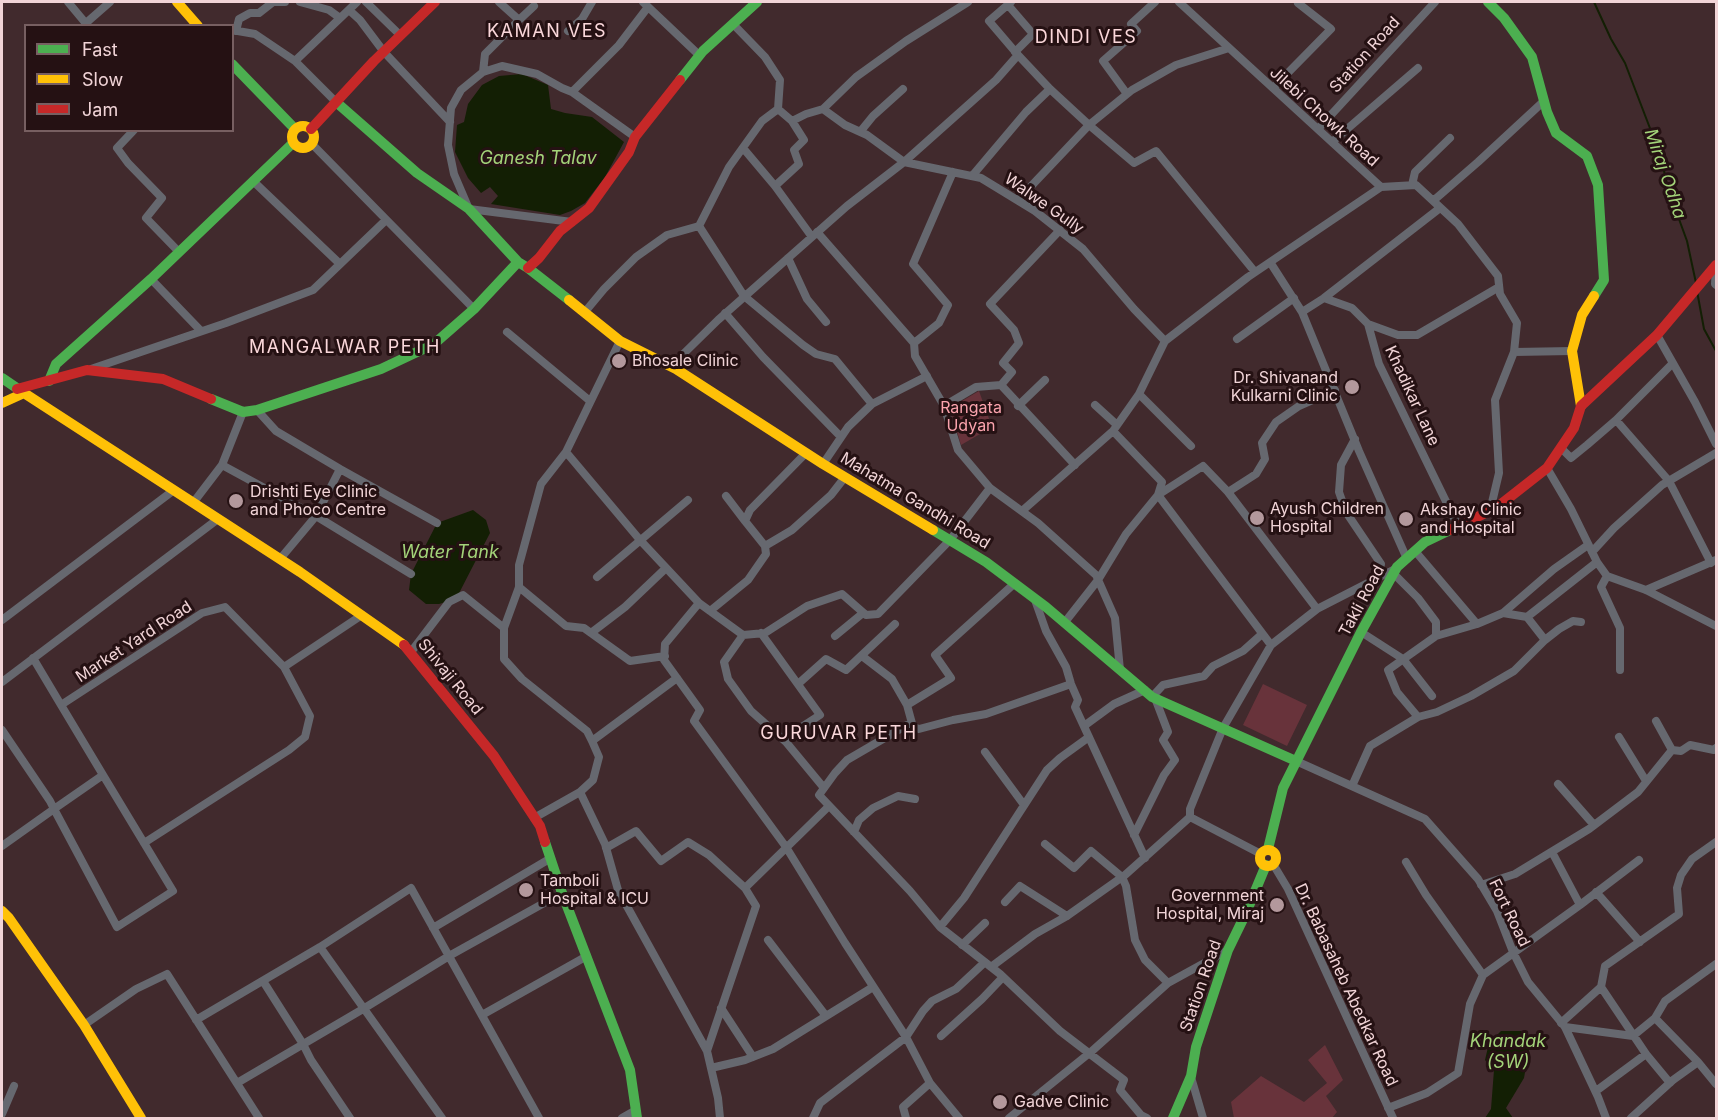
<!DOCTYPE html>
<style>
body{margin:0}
#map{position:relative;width:1718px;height:1120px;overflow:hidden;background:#412a2d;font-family:Inter,sans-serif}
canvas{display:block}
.frame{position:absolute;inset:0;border:3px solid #f1d4d7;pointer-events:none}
.legend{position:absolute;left:24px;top:24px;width:210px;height:108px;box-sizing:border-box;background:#251113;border:2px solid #775f61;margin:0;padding:8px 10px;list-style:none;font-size:18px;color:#f1d4d7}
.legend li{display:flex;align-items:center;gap:12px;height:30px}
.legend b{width:30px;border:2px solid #775f61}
</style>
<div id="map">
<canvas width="1718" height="1120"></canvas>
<div class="frame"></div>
<ul class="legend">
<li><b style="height:8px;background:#4caf50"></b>Fast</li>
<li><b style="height:8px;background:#ffc107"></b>Slow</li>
<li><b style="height:8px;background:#c62828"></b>Jam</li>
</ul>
</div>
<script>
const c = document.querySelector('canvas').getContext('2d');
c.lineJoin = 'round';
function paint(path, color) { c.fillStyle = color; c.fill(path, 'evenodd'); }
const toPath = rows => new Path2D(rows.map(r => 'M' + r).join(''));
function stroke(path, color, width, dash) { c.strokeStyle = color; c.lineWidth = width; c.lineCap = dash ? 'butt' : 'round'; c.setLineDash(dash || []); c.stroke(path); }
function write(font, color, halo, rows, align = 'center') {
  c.font = font + ' Inter,sans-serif'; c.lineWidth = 6; c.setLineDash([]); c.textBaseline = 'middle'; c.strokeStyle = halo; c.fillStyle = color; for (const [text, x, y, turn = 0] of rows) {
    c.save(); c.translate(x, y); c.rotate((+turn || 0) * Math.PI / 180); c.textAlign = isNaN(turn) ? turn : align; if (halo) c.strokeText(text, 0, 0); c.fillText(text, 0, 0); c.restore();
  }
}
paint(toPath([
 [979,391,992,427,961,445,950,408],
 [1263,684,1307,705,1287,746,1243,725],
 [1325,1045,1343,1080,1326,1096,1337,1112,1332,1118,1234,1118,1231,1102,1261,1076,1304,1102,1327,1083,1308,1060]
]), '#68333b');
paint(toPath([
 [522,74,548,85,551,109,565,113,592,117,624,142,605,177,585,203,571,211,560,215,491,204,498,196,490,187,481,193,468,178,455,152,457,125,464,122,468,104,482,85,499,76],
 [473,510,486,520,490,533,456,599,439,604,426,604,409,590,411,574,437,523],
 [1501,1031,1521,1031,1530,1044,1524,1078,1506,1108,1513,1118,1485,1118,1491,1109,1494,1070,1485,1060,1489,1043]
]), '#131f04');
stroke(toPath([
 [1594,2,1611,39,1625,63,1661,157,1668,189,1687,241,1696,283],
 [1697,291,1704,329,1716,351]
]), '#131f04', 2);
stroke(toPath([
 [68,2,88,26],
 [300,2,329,10,340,18],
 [366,2,400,35],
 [499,2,519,20,534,6],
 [643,2,699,55],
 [1011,2,989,21,1018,55,1050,89,1089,125,1134,163,1156,151,1255,272],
 [1179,2,1381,187,1416,185,1458,224,1498,276,1500,294,1517,323,1514,352],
 [1008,5,1033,34,1015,52],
 [349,10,360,20,384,52,450,122],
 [86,23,110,2],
 [733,24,765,57,780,80,778,109,792,121,806,114,823,109,856,77,906,41,968,2],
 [232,30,255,34,295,61,357,2],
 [236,31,239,19,250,13,259,13,273,2,285,2],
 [568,31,582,19,592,2],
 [295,61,336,102],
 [483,72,485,54,519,20],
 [1273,88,1331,29,1298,3,1300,2],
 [572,92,619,45,648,7],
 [1127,94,1103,61,1137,31,1131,24,1155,2],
 [823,109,845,125,867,135,904,162,981,178,1035,211,1083,249,1134,309,1165,341],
 [1318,129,1435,2],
 [134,130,117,148,128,163,162,198,146,218,179,252],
 [860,132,873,116,903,89],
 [1332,142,1418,68],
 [312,144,474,309],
 [743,148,775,186,812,237],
 [972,176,1026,112,1050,89],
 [253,181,340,264],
 [1412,185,1415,172,1450,138],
 [775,186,799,164,794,150,804,140,792,121],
 [1018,200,1089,125,1132,90,1176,65,1229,48],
 [1433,201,1478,162,1544,101],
 [572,222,469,209,454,174,448,145,451,108,461,90,483,72,502,66,537,74,562,88,572,92,635,137],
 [699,226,744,296,803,345,816,354,835,359,872,404],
 [699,226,729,167,762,121,778,109],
 [817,232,914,343,915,356,944,406,958,450,990,488,1038,523,1096,575,1115,618,1120,670],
 [788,258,807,299,826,322],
 [1270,262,1302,312,1359,451,1407,559],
 [1716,265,1715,284,1716,285],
 [151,279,201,331],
 [1324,298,1352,308,1368,324,1379,364,1458,526],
 [1302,312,1324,298,1440,208],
 [584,313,604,289,636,257,667,235,699,226],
 [725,313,763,357,841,437],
 [1368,324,1398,335,1417,335,1499,287],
 [507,332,590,401],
 [1657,335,1695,402,1716,444],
 [1237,339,1294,298],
 [620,341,566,452,541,484,519,565,519,587,504,628,504,659,522,679,587,731,592,741,599,757,593,780,580,792,605,844,618,890,707,1051,718,1098,720,1118],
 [914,343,939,323,948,305,913,264,953,172],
 [671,366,718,320,847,206,904,162,996,80,1018,55],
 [91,369,226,323,313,290,386,220],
 [1001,385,1075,465],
 [1139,394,1191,446],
 [1095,405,1117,425],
 [944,406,976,387,1001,385,1012,372,1003,363,1019,343,1014,330,990,304,1060,230],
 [1018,406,1045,380],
 [257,410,276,431,340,469,437,523],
 [1616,420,1669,481,1711,563],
 [1113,431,1162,482,1158,495,1271,645,1223,728,1190,809,1190,817,1261,854],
 [1355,439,1341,465,1339,492,1346,512,1381,564,1378,577],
 [1561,448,1571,458,1587,445,1616,420,1673,363],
 [566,452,640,540,699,603,665,644,664,660,700,710,694,721,786,847,845,943,906,1037,930,1083,959,1118],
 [823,464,848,427,872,404,927,376],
 [222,465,316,516,411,574],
 [1547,468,1571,509,1597,562,1607,576,1646,590,1716,626],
 [1228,492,1256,474,1265,459,1262,443,1276,422,1299,406,1335,390],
 [726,496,745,521],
 [193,503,222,465,243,412],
 [1022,511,1113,431,1139,394,1165,341,1248,277,1381,187],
 [1490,511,1499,473,1495,400,1514,352,1572,351],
 [765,546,745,521,750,510,806,453],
 [1415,551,1477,624,1503,613,1554,569,1588,545],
 [1592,552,1614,528,1662,485,1716,453],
 [280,559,316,516,340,469],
 [1394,574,1418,598,1436,622,1436,636,1388,670,1397,692,1418,717],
 [1607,576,1601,587,1620,628,1620,670],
 [597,577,688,500],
 [519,587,566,626,584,628,630,661,665,656],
 [1646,590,1716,560],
 [1035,600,1046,631,1066,667,1071,684,1078,700,1075,707,1145,858],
 [699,603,743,635,765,633,807,606,842,594,866,615,878,614,950,540,990,488],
 [710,611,748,580,766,554,765,546,792,530,831,495,845,477],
 [1503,613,1527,617,1597,562],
 [1527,617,1545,640],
 [2,620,174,490],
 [1065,622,1098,580,1126,534,1158,495,1203,466,1228,492,1317,609],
 [1361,632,1403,659,1432,696],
 [591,633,625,607,666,568],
 [761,633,820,715,783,739],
 [743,635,724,662,728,679,751,711,786,742,824,788],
 [835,636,863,613],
 [1436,636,1477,624],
 [1271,645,1317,609,1397,568],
 [411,652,449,602,463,595,504,628],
 [862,656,892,679,907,705,913,727],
 [33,658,61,705],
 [2,682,218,519],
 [798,684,826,659,846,670,895,624],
 [1071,684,986,714,953,720,919,729,907,725,847,760,835,773,819,795,910,891,940,927,1000,974,1060,1031,1124,1080,1120,1090,1141,1115,1147,1118],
 [1152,697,1163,685,1204,676,1213,666,1243,651,1262,634],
 [907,705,951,678,935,655,1015,583],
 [1656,721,1672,750],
 [1084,726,1114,704,1145,690],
 [2,730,50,801,54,809,2,846],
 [1619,737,1646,781],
 [592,741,677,678],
 [985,752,1024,805],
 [1296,761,1425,819,1478,879,1497,911,1513,952,1528,982,1565,1027,1598,1097,1606,1118],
 [103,775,173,891,117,927,54,809,103,775,61,705,202,613,225,607,284,667,362,615],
 [1558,784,1594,825],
 [1352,786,1370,746,1418,717,1437,712,1471,696,1514,671,1545,640,1559,629,1573,621,1581,622],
 [534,818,580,792],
 [854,832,859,820,873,808,898,796,915,799],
 [1134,835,1164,775,1175,760,1163,740,1168,732,1155,698],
 [144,843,289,750,305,737,310,716,284,667],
 [1045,844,1074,868,1091,851,1122,877,1126,886,1135,940,1145,960,1168,983],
 [606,848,636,831,661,861,688,842,709,855,745,888,756,906,707,1051],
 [1552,852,1580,905],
 [1406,862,1426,895,1483,975],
 [1273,864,1288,889,1393,1118],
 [1481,885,1515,874,1589,829,1638,792,1672,750,1681,751,1690,745,1714,750,1716,748],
 [745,888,829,806],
 [1596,892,1640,942],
 [1005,902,1020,886,1067,916],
 [940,927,964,898,1047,770,1060,758,1089,737],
 [433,928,551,858],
 [768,940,826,1016],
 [962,945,985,923],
 [320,947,442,1118],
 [991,967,1035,934,1067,916,1125,875,1190,817],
 [263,981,303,1044,311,1060,350,1118],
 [1601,987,1605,966,1679,914,1677,888,1681,875,1692,859,1716,842],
 [721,1008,753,1057],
 [482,1015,587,956],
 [1655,1018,1698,1062,1716,1084],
 [196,1020,320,947,411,888,539,1118],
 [1561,1023,1601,987,1646,1054,1670,1083],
 [84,1025,136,989,167,974,259,1118],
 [1565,1027,1633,1036,1655,1018,1665,1001,1716,964],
 [941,1036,982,999,1003,977],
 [711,1068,745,1060,773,1049,873,987],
 [1191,1077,1203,1118],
 [237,1083,363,1009,449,956,562,893],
 [1596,1091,1646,1054],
 [1388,1108,1427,1093,1458,1073,1470,1004,1483,975,1580,905,1639,860],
 [2,1114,14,1086],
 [622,1118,636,1110],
 [813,1118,820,1103,906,1037,923,1011,932,1001,956,989,985,962],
 [906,1118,903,1107,930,1083],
 [1009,1118,1092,1051,1168,983,1228,950],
 [1631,1118,1673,1080,1698,1062]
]), '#66686f', 8);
stroke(toPath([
 [1488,2,1504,18,1532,57,1547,112,1556,133,1587,156,1598,185,1604,280,1594,296],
 [232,64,295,129],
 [680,80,703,51,757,2],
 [336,102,417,173,469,209,518,262,528,268,569,300],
 [2,378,24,393],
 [49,381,56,364,151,279,293,143],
 [211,399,243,412,257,410,381,369,434,344,474,309,518,262],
 [933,530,986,562,1046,607,1152,697,1296,761],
 [545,842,562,893,630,1070,637,1118],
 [1268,849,1283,788,1361,632,1397,567,1425,542,1450,530],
 [1173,1118,1191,1076,1196,1047,1228,950,1246,913,1266,865]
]), '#4caf50', 10);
stroke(toPath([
 [177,2,198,26],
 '292 137a11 11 0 1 1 22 0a11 11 0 1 1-22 0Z',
 [569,300,620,341,676,369,823,464,933,530],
 [24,393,300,572,404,645],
 [2,403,24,393],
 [1581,406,1572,351,1582,315,1594,296],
 '1260 858a8 8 0 1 1 16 0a8 8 0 1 1-16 0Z',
 [2,911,9,918,84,1025,141,1118]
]), '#ffc107', 10);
stroke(toPath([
 [311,129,374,61,435,2],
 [528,268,539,258,560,231,589,208,629,152,635,137,680,80],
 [17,389,87,370,163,379,211,399],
 [1450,530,1496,508,1547,468,1574,428,1581,406,1657,335,1716,265],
 [404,645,494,756,540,826,545,842]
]), '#c62828', 10);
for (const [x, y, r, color] of [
 [619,361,8,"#b3989c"],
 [1352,387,8,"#b3989c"],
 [236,501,8,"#b3989c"],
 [1257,518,8,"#b3989c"],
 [1406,519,8,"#b3989c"],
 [526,890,8,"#b3989c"],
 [1277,905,8,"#b3989c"],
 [1000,1102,8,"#b3989c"]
]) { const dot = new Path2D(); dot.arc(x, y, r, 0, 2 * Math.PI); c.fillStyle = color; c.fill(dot); stroke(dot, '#251113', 2); }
write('16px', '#f1d4d7', '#251113', [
 ["Station Road",1365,55,-48],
 ["Jilebi Chowk Road",1324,117,42],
 ["Walwe Gully",1044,204,35],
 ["Khadikar Lane",1412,396,65],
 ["Mahatma Gandhi Road",915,501,31],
 ["Takli Road",1362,601,-62],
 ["Market Yard Road",134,642,-33],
 ["Shivaji Road",450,677,51],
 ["Fort Road",1509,913,64],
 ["Dr. Babasaheb Abedkar Road",1346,985,65],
 ["Station Road",1201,986,-71]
]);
write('16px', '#f1d4d7', '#251113', [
 ["Bhosale Clinic",632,361],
 ["Dr. Shivanand",1338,378,"right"],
 ["Kulkarni Clinic",1338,396,"right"],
 ["Drishti Eye Clinic",250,492],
 ["and Phoco Centre",250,510],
 ["Ayush Children",1270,509],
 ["Hospital",1270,527],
 ["Akshay Clinic",1420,510],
 ["and Hospital",1420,528],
 ["Tamboli",540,881],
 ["Hospital & ICU",540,899],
 ["Government",1264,896,"right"],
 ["Hospital, Miraj",1264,914,"right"],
 ["Gadve Clinic",1014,1102]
], 'left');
write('16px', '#faa3ad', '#251113', [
 ["Rangata",971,408],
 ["Udyan",971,426]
]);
c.letterSpacing = '1.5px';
write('18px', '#fad7da', '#251113', [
 ["KAMAN VES",547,32],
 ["DINDI VES",1086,38],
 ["MANGALWAR PETH",345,348],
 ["GURUVAR PETH",839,734]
]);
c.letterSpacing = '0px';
write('italic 18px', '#a3d379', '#251113', [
 ["Ganesh Talav",538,159],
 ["Miraj Odha",1665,174,71],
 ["Water Tank",450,553],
 ["Khandak",1508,1042],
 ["(SW)",1508,1063]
]);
</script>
